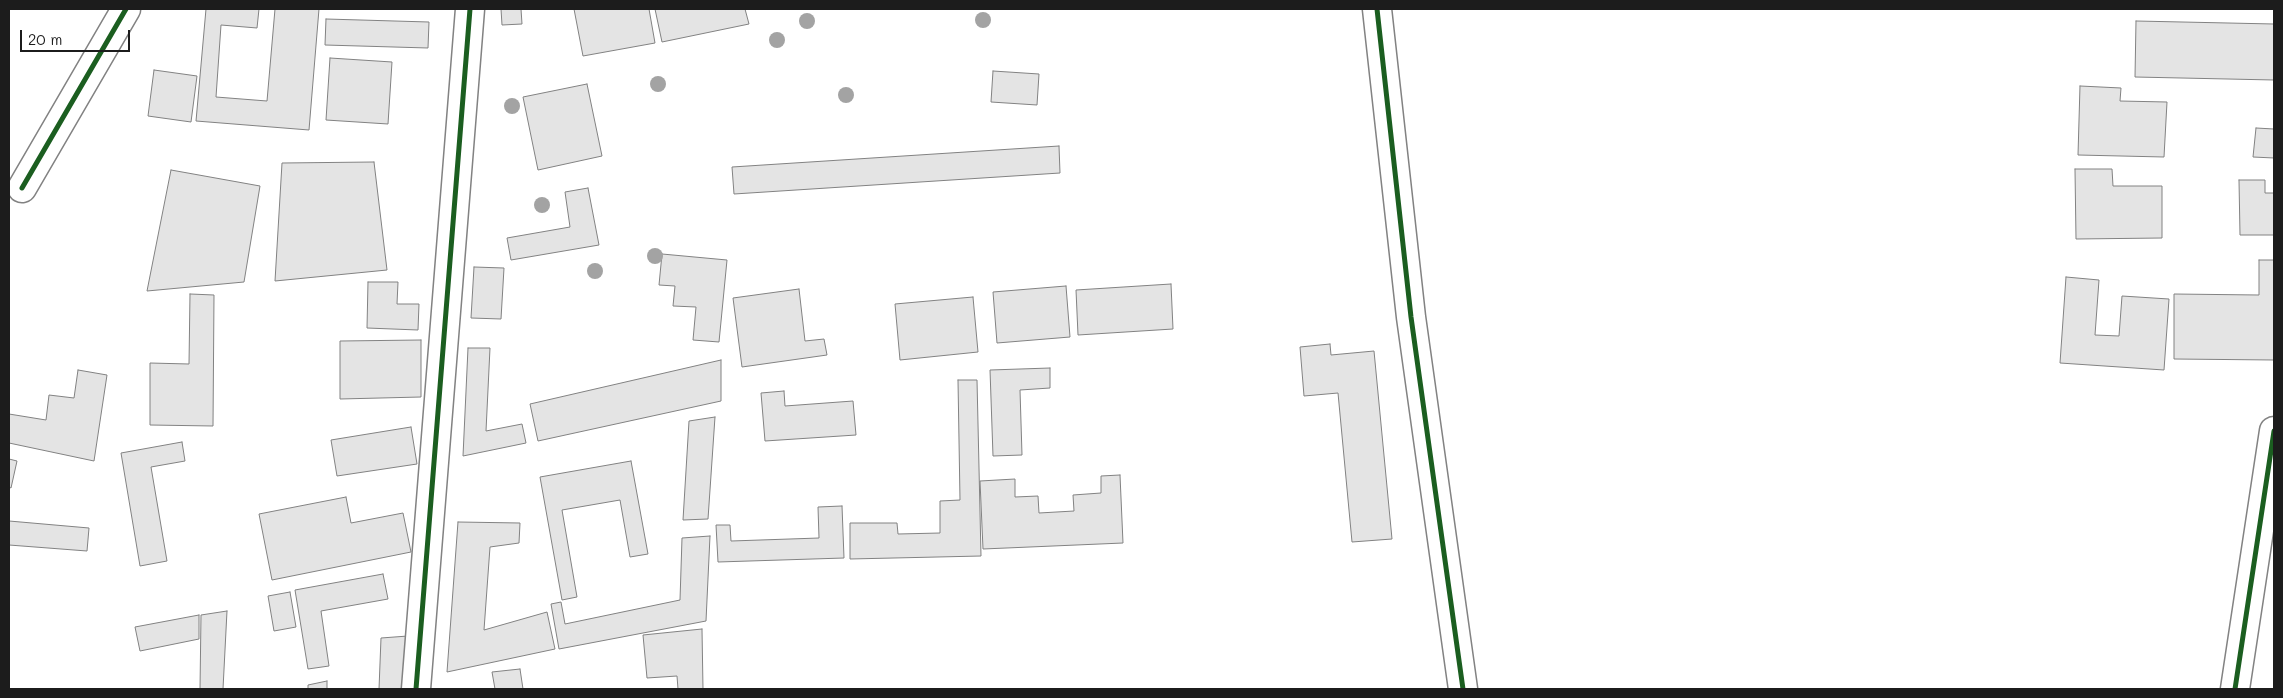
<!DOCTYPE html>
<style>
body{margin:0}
#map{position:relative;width:2283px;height:698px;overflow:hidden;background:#fff;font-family:Mali,sans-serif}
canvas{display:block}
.frame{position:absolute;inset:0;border:10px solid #1c1c1c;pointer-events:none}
.scale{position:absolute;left:20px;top:30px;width:110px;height:22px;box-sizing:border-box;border:2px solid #1c1c1c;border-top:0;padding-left:6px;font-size:15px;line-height:18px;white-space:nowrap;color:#1c1c1c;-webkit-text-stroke:4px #fff;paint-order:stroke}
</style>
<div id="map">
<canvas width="2283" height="698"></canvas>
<div class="frame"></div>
<div class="scale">20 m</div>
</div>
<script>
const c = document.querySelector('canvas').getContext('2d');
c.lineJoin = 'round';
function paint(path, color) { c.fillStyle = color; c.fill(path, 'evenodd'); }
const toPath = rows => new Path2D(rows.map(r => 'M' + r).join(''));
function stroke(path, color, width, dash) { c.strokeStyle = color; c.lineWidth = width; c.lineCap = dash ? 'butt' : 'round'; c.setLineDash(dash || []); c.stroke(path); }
const building = toPath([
 [206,9,259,9,257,28,221,25,216,97,267,101,275,9,319,9,309,130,196,121,206,9],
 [501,9,521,9,522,24,502,25,501,9],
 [574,9,649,9,655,43,583,56,574,9],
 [655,9,745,9,749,24,662,42,655,9],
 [326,19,429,22,428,48,325,45,326,19],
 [2136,21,2274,24,2274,80,2135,77,2136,21],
 [330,58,392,62,388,124,326,120,330,58],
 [154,70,197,76,191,122,148,116,154,70],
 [993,71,1039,74,1037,105,991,102,993,71],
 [587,84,602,156,538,170,523,97,587,84],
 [2080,86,2121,88,2120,101,2167,102,2164,157,2078,155,2080,86],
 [2256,128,2274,129,2274,158,2253,157,2256,128],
 [1059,146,1060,173,734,194,732,167,1059,146],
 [374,162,387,270,275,281,282,163,374,162],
 [2075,169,2112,169,2113,186,2162,186,2162,238,2076,239,2075,169],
 [171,170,260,186,244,282,147,291,171,170],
 [2239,180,2265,180,2265,193,2274,193,2274,235,2240,235,2239,180],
 [588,188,599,245,511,260,507,238,570,227,565,192,588,188],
 [662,254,727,260,719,342,693,340,696,307,673,306,675,286,659,285,662,254],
 [2259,260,2274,260,2274,360,2174,359,2174,294,2259,295,2259,260],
 [474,267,504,268,501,319,471,318,474,267],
 [2066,277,2099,280,2095,335,2119,336,2122,296,2169,299,2164,370,2060,363,2066,277],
 [368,282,398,282,397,304,419,304,418,330,367,328,368,282],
 [1171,284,1173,329,1078,335,1076,290,1171,284],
 [1066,286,1070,337,997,343,993,292,1066,286],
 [799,289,805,341,824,339,827,355,742,367,733,298,799,289],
 [190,294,214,295,213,426,150,425,150,363,189,364,190,294],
 [973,297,978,352,900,360,895,304,973,297],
 [421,340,421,397,340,399,340,341,421,340],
 [1330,344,1331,355,1374,351,1392,539,1352,542,1338,393,1304,396,1300,347,1330,344],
 [468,348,490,348,486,431,522,424,526,443,463,456,468,348],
 [721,360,721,401,538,441,530,404,721,360],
 [1050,368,1050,388,1020,390,1022,455,993,456,990,370,1050,368],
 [78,370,107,375,94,461,9,443,9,414,46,420,49,395,74,398,78,370],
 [958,380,977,380,981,556,850,559,850,523,897,523,898,534,940,533,940,501,960,500,958,380],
 [784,391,785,406,853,401,856,435,765,441,761,393,784,391],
 [715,417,708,519,683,520,689,421,715,417],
 [411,427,417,464,337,476,331,440,411,427],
 [182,442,185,461,151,467,167,561,140,566,121,453,182,442],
 [9,459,17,461,11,488,9,487,9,459],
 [631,461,648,554,630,557,620,500,562,510,577,597,562,600,540,477,631,461],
 [1120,475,1123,543,983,549,980,481,1015,479,1015,497,1038,496,1039,513,1074,511,1073,495,1101,493,1101,476,1120,475],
 [346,497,351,523,403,513,411,552,272,580,259,514,346,497],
 [842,506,844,558,718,562,716,525,730,525,731,541,819,538,818,507,842,506],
 [9,521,89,528,87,551,9,545,9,521],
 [458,522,520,523,519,543,490,547,484,630,547,612,555,649,447,672,458,522],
 [710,536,706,621,559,649,551,604,561,602,565,624,680,600,682,538,710,536],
 [383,574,388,599,321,611,329,666,308,669,295,590,383,574],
 [290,592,296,627,274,631,268,596,290,592],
 [227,611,223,689,200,689,201,615,227,611],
 [199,615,199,639,140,651,135,627,199,615],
 [702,629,703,689,678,689,677,676,647,678,643,635,702,629],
 [408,636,407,689,379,689,381,638,408,636],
 [520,669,523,689,495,689,492,672,520,669],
 [327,681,327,689,308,689,308,685,327,681]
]);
paint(building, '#e4e4e4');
stroke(building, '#828282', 1);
const minor = toPath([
 [1377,9,1411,317,1463,689],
 [22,188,126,9],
 [416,689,470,9],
 [2235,689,2274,431]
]);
stroke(minor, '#828282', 31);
stroke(minor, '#fff', 28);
stroke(toPath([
 [1377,9,1411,317,1463,689],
 [22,188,126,9],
 [416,689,470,9],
 [2235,689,2274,431]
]), '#1b5e20', 5);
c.fillStyle = '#a3a3a3';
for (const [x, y] of [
 [983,20],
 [807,21],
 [777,40],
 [658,84],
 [846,95],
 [512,106],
 [542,205],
 [655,256],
 [595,271]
]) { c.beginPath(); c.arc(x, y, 8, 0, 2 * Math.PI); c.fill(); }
</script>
